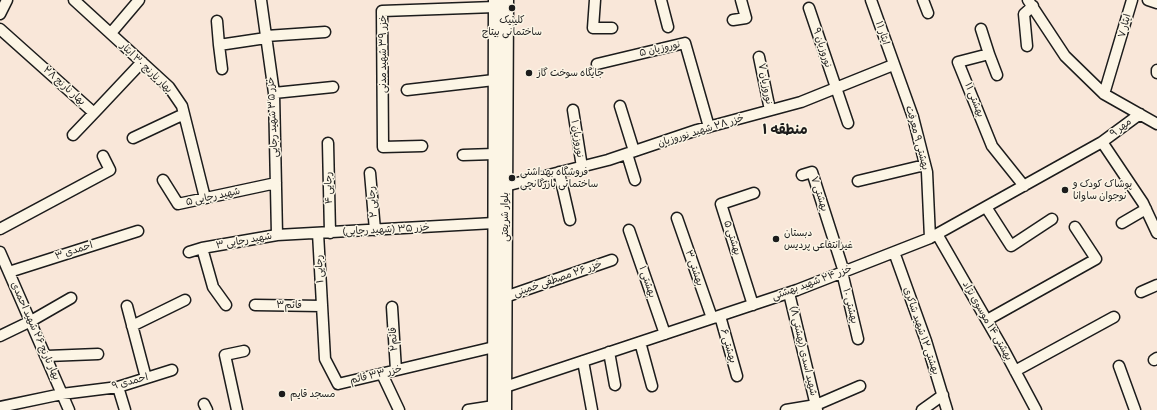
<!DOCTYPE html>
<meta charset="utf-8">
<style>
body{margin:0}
canvas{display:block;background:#f9e7d9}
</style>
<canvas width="1157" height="410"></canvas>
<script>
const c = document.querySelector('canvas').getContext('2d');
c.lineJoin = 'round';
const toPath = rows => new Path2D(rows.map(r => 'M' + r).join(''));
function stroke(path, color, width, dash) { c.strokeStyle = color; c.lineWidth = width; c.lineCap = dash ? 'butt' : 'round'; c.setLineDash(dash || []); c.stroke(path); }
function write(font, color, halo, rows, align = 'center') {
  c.font = font + ' Pangolin,"Playpen Sans Arabic",sans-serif'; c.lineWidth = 3; c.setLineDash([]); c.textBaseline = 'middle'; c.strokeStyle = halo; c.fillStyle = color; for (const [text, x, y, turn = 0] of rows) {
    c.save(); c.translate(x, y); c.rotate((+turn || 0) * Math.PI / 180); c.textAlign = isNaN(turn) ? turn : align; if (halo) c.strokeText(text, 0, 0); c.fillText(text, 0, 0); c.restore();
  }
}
const minor = toPath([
 [74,0,169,87,182,106,205,198],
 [261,0,274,93,277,235],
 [595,0,593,28,612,28],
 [661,0,668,27],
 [871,0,913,117,927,172,930,238],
 [923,0,928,13],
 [1028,0,1065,56,1104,94,1157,124],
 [1148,0,1157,3],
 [809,8,848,123],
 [0,14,7,0],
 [733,20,746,18,741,0],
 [217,21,219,45,266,38],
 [0,29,94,113,142,62],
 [981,29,989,54,958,62,992,146,1024,186],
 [111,33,139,0],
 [266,36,325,32],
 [219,45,222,69],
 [1027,46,1024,14,1033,6],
 [989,54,997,75],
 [759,57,770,110],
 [597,64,685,43,709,127],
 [1157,70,1157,73],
 [407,90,494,80],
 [274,93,333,87],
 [1104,94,1132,0],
 [620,106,634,151],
 [573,110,582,167],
 [73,135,94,113],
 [133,138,184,114],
 [1102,142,1143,203,1157,233],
 [328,143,330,233],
 [422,146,383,147,382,11,495,7],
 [627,154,635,180],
 [463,155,494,154],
 [559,172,570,220],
 [370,173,375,230],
 [802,175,812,172,844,272],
 [163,180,178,204,276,183],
 [858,181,925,165],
 [505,186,608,160,697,130,801,102,893,65],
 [986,207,1011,246,1052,219],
 [677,218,712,318],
 [1122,223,1146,209],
 [0,229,110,170,103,156],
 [629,230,665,334],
 [318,233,325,359,338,384,494,347],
 [937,234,1005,352,1036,410],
 [0,252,69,410],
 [189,252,202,248],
 [894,252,926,341,947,410],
 [9,272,138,231],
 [842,272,858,339],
 [1141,292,1157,285],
 [789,293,817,410],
 [505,297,612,260],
 [226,305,213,287,202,248,277,235,494,223],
 [255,305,322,306],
 [753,305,721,204,754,193],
 [127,306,146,378],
 [392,307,396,370],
 [720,316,737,376],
 [987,320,1096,259,1075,227],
 [132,326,185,300],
 [0,336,31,321,71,298],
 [640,342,652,386],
 [609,352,615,385],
 [47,356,98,354],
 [1154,360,1157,358],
 [583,361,592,410],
 [1119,366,1135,410],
 [1015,371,1114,317],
 [382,374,399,410],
 [118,387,125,410],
 [505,387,797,290,930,238,1102,142,1140,114],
 [204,404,207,410],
 [0,407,62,394,118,387,172,370],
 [237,410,225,355,244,351],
 [468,410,494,406],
 [786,410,816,405,860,386],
 [922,410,943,395]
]);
const major = toPath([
 [494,410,495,0],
 [505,410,507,0]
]);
stroke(minor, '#1c1c1c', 13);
stroke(major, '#1c1c1c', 15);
stroke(minor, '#fcf5e5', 10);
stroke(major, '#fcf5e5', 12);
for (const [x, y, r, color] of [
 [512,8,4,"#1c1c1c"],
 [529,73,4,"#1c1c1c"],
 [512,178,4,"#1c1c1c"],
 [1065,190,4,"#1c1c1c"],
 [776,239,4,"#1c1c1c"],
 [282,394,4,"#1c1c1c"]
]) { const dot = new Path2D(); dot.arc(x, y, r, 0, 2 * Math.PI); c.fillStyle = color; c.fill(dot); stroke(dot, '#fcf5e5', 1.5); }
write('10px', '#1c1c1c', '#fcf5e5', [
 ["کلینیک",512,20,"center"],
 ["ساختمانی بیتاج",512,32,"center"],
 ["جایگاه سوخت گاز",537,73],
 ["فروشگاه بهداشتی",520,172],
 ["ساختمانی بازرگانچی",520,184],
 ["پوشاک کودک و",1073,184],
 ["نوجوان ساوانا",1073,196],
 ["دبستان",784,233],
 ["غیرانتفاعی پردیس",784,245],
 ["مسجد قایم",290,394]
], 'left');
write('10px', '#1c1c1c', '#fcf5e5', [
 ["ایثار ۷",1125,26,-75],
 ["ایثار ۱۱",882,33,72],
 ["نوروزیان ۹",822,48,72],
 ["نوروزیان ۵",660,49,-13],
 ["خزر ۳۹ شهید مدنی",383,54,-90],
 ["بهار نارنج ۳۰ ایثار",146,68,44],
 ["نوروزیان ۷",765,84,79],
 ["بهار نارنج ۲۸",64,86,42],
 ["بهشتی ۱۱",974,100,68],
 ["خزر ۳۵ شهید رجایی",273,117,-93],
 ["مهر ۹",1121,128,-37],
 ["خزر ۲۸ شهید نوروزیان",701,131,-17],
 ["بهشتی ۹ معرفت",917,138,75],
 ["نوروزیان ۱",577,139,81],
 ["رجایی ۴",329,188,-91],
 ["بهشتی ۷",819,194,72],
 ["شهید رجایی ۵",213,197,-12],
 ["رجایی ۲",373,202,-95],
 ["بلوار شریعتی",505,217,-90],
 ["خزر ۳۵ (شهید رجایی)",386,230,-3],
 ["بهشتی ۵",732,238,72],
 ["شهید رجایی ۳",244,241,-10],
 ["احمدی ۳",74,251,-18],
 ["بهشتی ۳",694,268,71],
 ["رجایی ۱",320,269,-93],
 ["خزر ۲۶ مصطفی خمینی",558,279,-19],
 ["بهشتی ۱",647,282,71],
 ["خزر ۲۴ شهید بهشتی",812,283,-20],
 ["قائم۳",289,305],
 ["بهشتی ۱۰",850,306,76],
 ["بهشتی ۱۴ موسوی نژاد",987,321,60],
 ["بهار نارنج ۲۶ شهید احمدی",35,331,66],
 ["بهشتی ۱۲ شهید شاکری",921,331,71],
 ["قائم۲",394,339,-94],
 ["بهشتی ۶",728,346,74],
 ["شهید اسدی (بهشتی ۸)",803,351,77],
 ["خزر ۳۳ قائم",376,375,-13],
 ["احمدی ۹",130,382,-15]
]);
write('bold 14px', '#1c1c1c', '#fcf5e5', [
 ["منطقه ۱",785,130]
]);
</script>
